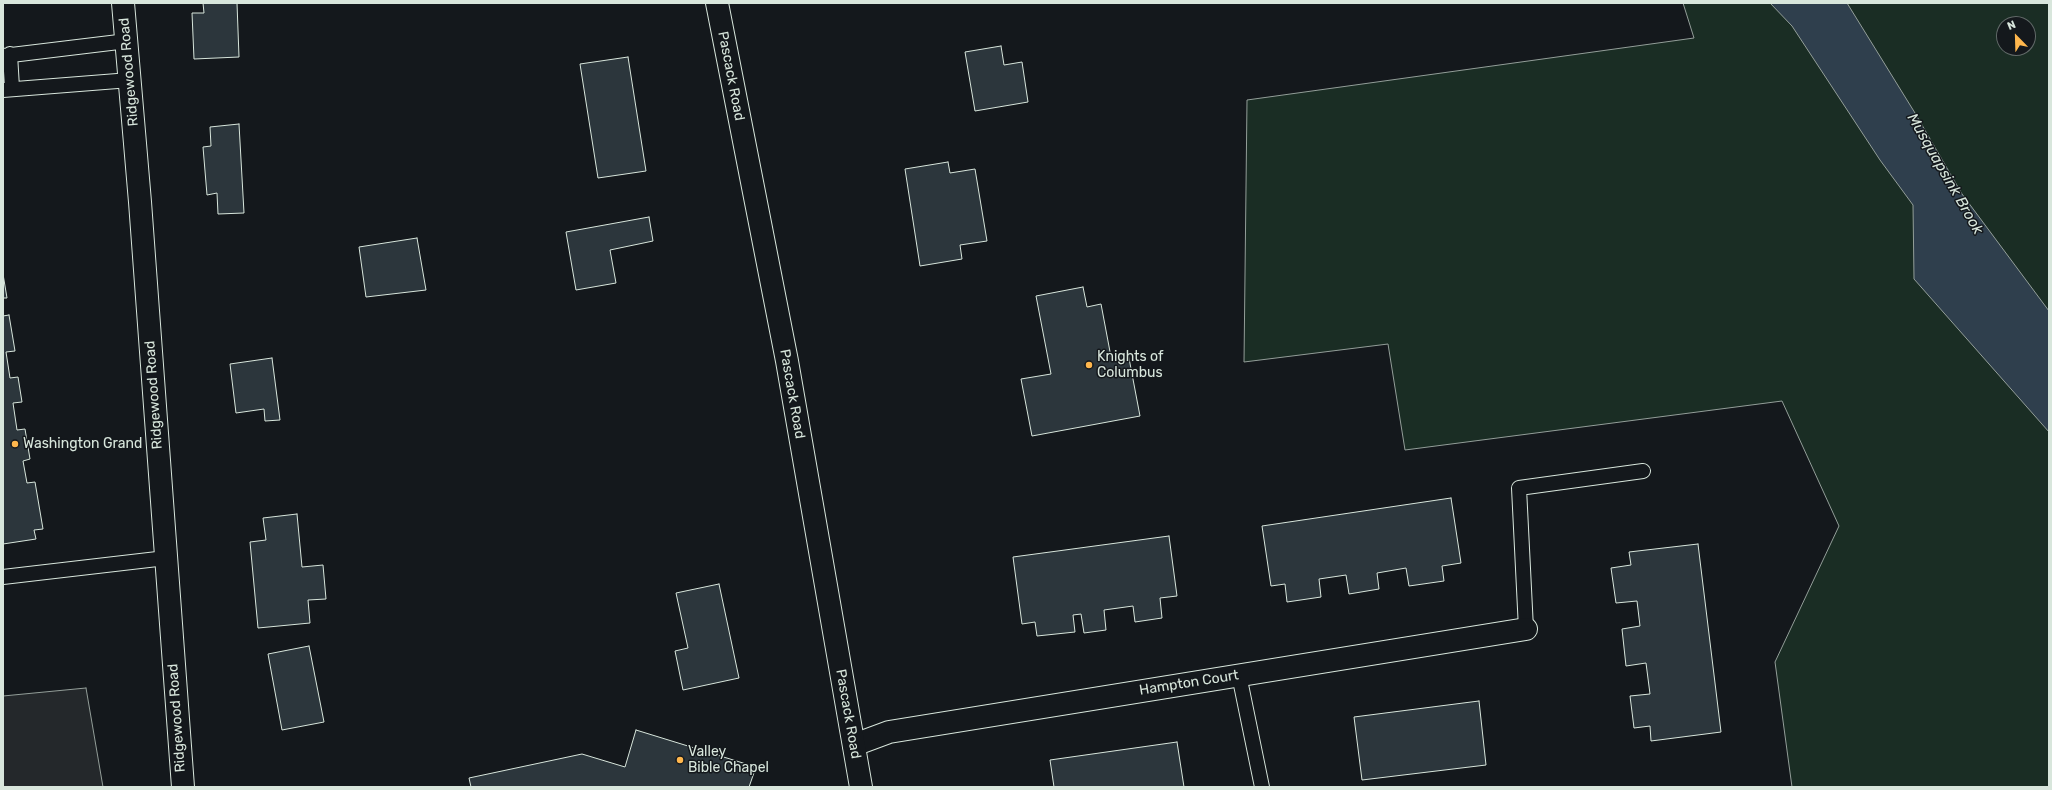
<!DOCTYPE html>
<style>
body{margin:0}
#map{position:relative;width:2052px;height:790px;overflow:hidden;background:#14181c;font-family:Rubik,sans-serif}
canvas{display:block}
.frame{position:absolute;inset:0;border:4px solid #d8e6dc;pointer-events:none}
.north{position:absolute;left:1996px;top:16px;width:40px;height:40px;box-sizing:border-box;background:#14181c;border:1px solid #626a69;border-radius:50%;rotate:337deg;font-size:11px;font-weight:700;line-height:16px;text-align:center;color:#d8e6dc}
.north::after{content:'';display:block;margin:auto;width:14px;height:18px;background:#ffb74d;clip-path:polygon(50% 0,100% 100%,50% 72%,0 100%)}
</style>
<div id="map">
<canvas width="2052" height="790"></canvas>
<div class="frame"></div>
<div class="north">N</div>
</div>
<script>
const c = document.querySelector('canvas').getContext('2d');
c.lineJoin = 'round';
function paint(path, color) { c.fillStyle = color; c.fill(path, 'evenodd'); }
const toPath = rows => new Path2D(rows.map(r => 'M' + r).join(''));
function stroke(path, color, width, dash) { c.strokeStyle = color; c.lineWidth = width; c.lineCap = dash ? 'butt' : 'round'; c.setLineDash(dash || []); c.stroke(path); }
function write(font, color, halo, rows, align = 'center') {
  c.font = font + ' Rubik,sans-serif'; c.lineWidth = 3; c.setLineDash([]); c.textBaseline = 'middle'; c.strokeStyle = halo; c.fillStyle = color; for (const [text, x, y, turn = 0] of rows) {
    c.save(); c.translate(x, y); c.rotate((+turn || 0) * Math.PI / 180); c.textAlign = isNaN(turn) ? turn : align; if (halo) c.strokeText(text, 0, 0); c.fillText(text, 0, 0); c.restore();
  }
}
const green = toPath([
 [1683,3,2049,3,2049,787,1792,787,1775,662,1839,526,1782,401,1405,450,1388,344,1244,362,1247,100,1694,38,1683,3],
 [2004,24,2028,24,2028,48,2004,48,2004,24]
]);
paint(green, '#1a2d24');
stroke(green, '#939e99', 1);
const parking = toPath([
 [86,688,103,787,3,787,3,696,86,688]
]);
paint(parking, '#24282b');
stroke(parking, '#939e99', 1);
const water = toPath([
 [1770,3,1847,3,1915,113,1962,194,2049,311,2049,432,1914,279,1913,205,1880,160,1792,26,1770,3]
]);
paint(water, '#2f3f4d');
stroke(water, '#939e99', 1);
const building = toPath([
 [203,3,237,3,239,57,194,59,192,13,204,13,203,3],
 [1001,46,1004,65,1022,62,1028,102,975,111,965,52,1001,46],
 [628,57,646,171,598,178,580,64,628,57],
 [239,124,244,213,218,214,217,193,207,195,203,147,211,146,210,127,239,124],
 [948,162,950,173,975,169,987,241,960,245,962,259,920,266,905,169,948,162],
 [649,217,653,241,610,250,616,283,576,290,566,232,649,217],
 [417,238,426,290,366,297,359,247,417,238],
 [3,274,7,298,3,298,3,274],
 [1083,287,1087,307,1101,304,1111,357,1128,353,1140,416,1032,436,1021,379,1051,374,1036,296,1083,287],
 [9,315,15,351,6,352,10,378,18,377,22,402,13,403,17,430,25,429,30,459,23,461,27,483,35,482,43,529,34,530,36,539,3,544,3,316,9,315],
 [272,358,280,420,265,421,264,409,236,413,230,364,272,358],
 [1451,498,1461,563,1442,566,1444,581,1409,586,1406,568,1377,573,1379,589,1349,594,1346,575,1319,579,1321,597,1287,602,1285,584,1271,586,1262,526,1451,498],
 [297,514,302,567,323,565,326,599,308,600,310,623,258,628,250,542,266,540,263,518,297,514],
 [1169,536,1177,596,1160,598,1162,618,1135,622,1133,606,1104,610,1106,630,1084,633,1081,614,1073,615,1075,632,1037,636,1035,622,1022,624,1013,557,1169,536],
 [1698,544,1721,732,1651,741,1650,726,1634,728,1630,696,1650,694,1646,663,1626,666,1622,629,1640,626,1637,601,1616,603,1611,568,1631,565,1629,552,1698,544],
 [719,584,739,678,683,690,675,651,688,648,676,593,719,584],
 [309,646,324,722,282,730,268,654,309,646],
 [1479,701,1486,765,1362,780,1354,717,1479,701],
 [636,730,756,767,749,787,471,787,469,778,582,754,625,767,636,730],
 [1177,742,1184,787,1054,787,1050,760,1177,742]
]);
paint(building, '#2c363c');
stroke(building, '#d8e6dc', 1);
const lane = toPath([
 [10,54,12,88],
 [3,56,127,41],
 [3,90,130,80],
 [3,577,166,558],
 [1526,629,1519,488,1643,471],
 [1239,675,1262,787]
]);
const street = toPath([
 [123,3,140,202,183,787],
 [854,745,889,732,1526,629]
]);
const secondary = toPath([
 [717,3,787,361,861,787]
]);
stroke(lane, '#d8e6dc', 16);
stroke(street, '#d8e6dc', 24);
stroke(secondary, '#d8e6dc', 24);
stroke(lane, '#14181c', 14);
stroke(street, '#14181c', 22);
stroke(secondary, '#14181c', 22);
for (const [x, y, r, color] of [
 [1089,365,4,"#ffb74d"],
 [15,444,4,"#ffb74d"],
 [680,760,4,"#ffb74d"]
]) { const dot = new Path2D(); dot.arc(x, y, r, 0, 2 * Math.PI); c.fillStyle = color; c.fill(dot); stroke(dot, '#14181c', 1.5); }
write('14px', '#d8e6dc', '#14181c', [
 ["Ridgewood Road",129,72,-95],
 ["Pascack Road",731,76,79],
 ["Pascack Road",792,394,80],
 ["Ridgewood Road",154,395,-94],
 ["Hampton Court",1189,683,-9],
 ["Pascack Road",848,714,80],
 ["Ridgewood Road",177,718,-94]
]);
write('14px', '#d8e6dc', '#14181c', [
 ["Knights of",1097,357],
 ["Columbus",1097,373],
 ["Washington Grand",23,444],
 ["Valley",688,752],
 ["Bible Chapel",688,768]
], 'left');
write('italic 15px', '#d8e6dc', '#14181c', [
 ["Musquapsink Brook",1945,174,60]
]);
</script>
